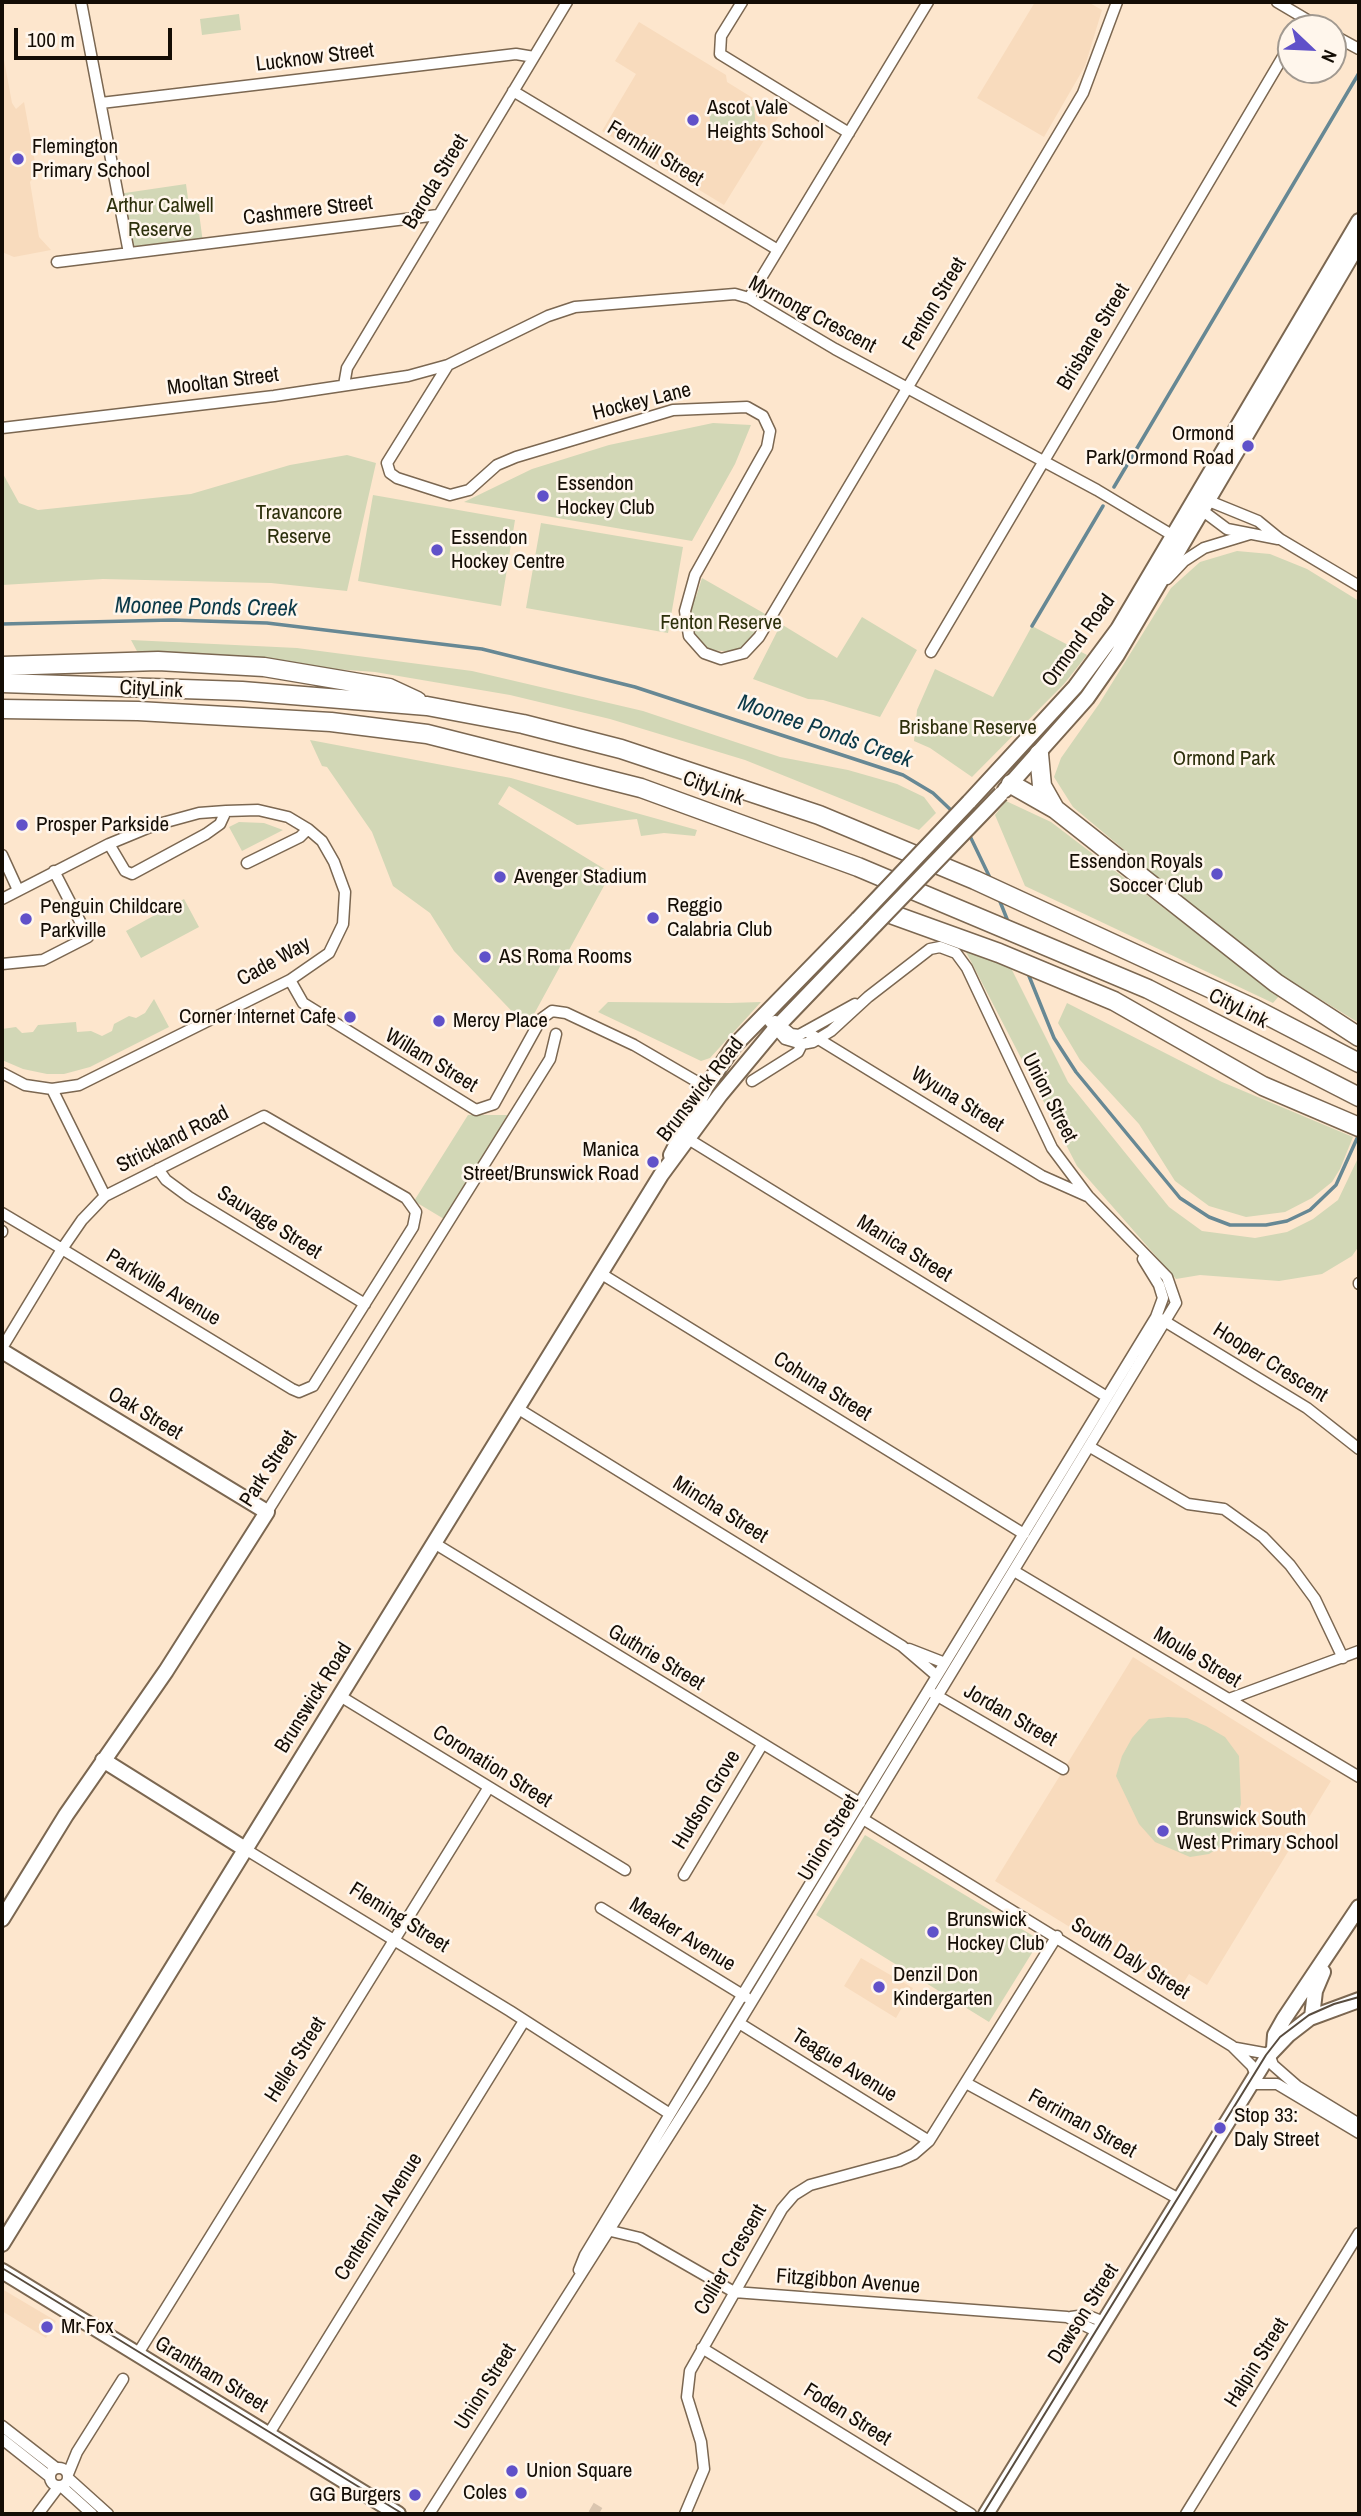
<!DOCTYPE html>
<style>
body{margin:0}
#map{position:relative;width:1361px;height:2516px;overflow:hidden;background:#fde6cd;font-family:"Archivo Narrow",sans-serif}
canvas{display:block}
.frame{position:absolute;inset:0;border:4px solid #140d05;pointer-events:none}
.north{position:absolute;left:1277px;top:14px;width:70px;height:70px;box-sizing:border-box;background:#fff6ec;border:2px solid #a19990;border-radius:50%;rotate:113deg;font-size:19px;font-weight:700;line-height:28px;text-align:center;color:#140d05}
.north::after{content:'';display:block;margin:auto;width:24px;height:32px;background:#6051c9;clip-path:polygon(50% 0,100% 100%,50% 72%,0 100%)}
.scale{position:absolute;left:14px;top:28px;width:158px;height:32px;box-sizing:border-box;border:4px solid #140d05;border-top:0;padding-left:9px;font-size:21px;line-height:24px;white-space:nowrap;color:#140d05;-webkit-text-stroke:5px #fff6ec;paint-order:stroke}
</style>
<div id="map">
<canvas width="1361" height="2516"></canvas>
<div class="frame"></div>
<div class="north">N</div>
<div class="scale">100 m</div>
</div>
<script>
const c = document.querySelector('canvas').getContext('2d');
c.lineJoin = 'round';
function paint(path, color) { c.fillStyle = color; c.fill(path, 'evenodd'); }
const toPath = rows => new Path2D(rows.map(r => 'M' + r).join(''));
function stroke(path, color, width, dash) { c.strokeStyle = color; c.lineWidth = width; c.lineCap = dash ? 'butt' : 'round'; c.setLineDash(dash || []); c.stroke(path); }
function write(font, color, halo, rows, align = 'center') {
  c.font = font + ' "Archivo Narrow",sans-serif'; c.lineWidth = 5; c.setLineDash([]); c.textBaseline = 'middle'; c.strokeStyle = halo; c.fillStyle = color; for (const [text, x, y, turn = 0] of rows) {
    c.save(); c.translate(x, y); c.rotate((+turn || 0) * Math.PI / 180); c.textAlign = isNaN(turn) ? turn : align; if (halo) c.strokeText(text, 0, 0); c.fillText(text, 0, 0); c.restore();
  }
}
paint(toPath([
 [1035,2,1088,2,1102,10,1085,66,1044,137,977,98],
 [639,22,726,75,727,82,769,108,776,104,784,108,724,205,602,131,636,74,615,61],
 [2,49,12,103,16,109,24,102,37,173,30,182,39,237,51,250,14,257,2,252],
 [1133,1657,1331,1781,1207,1985,1189,1974,1177,1993,995,1881],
 [861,1958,913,1988,896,2018,844,1986],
 [2,2289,56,2321,46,2338,2,2311]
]), '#f8dbbd');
paint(toPath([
 [239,14,241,30,202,35,200,19],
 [754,106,756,130,711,134,709,110],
 [186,184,189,206,198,205,203,243,129,253,118,194],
 [713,423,751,425,735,464,692,541,464,502,532,469,609,445],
 [347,455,376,463,347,591,271,583,103,579,2,585,2,472,19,503,38,510,191,494,290,465],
 [373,495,515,520,501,606,358,581],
 [541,523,683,547,668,633,526,608],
 [1237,551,1270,554,1307,569,1359,601,1359,1023,1253,958,1073,807,1054,777,1061,758,1099,704,1171,588,1200,562],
 [702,578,767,615,751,641,737,652,709,650,693,634,690,613,693,597,696,597],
 [862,617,917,650,880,717,823,700,808,699,753,679,781,624,837,658],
 [1032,626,1087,655,1064,684,972,777,930,748,914,741,917,710,935,669,993,697],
 [131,640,297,648,472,671,643,711,780,757,848,770,897,784,924,797,936,813,919,830,745,760,610,719,510,695,375,672,139,655],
 [310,740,511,778,697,830,695,836,664,833,641,836,637,819,577,825,509,786,498,804,611,873,527,1027,454,951,430,913,393,886,372,832,327,767,322,766],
 [1006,801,1051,822,1279,996,1273,1003,1025,886,995,815],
 [239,822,264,823,283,830,242,851,229,827],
 [184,899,199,927,141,958,126,931],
 [965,950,1011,968,1068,1082,1169,1207,1202,1231,1255,1238,1287,1232,1313,1219,1338,1200,1359,1156,1359,1246,1352,1256,1322,1274,1279,1281,1200,1275,1176,1279,1077,1166],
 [154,999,169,1027,90,1067,64,1074,47,1074,23,1069,2,1060,2,1029,16,1027,22,1033,33,1032,38,1025,76,1022,77,1032,91,1031,102,1036,112,1031,114,1024,129,1016,136,1018,145,1013],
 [608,1002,730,1003,761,1002,710,1058,701,1061,598,1012],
 [1067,1003,1222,1082,1353,1137,1340,1169,1332,1182,1312,1198,1285,1212,1246,1217,1209,1206,1175,1181,1139,1124,1080,1060,1058,1023],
 [468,1115,509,1115,444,1219,414,1201],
 [1168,1717,1187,1718,1206,1726,1225,1737,1239,1756,1241,1804,1234,1825,1223,1845,1209,1854,1190,1857,1155,1842,1139,1824,1116,1776,1122,1756,1132,1738,1149,1719],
 [865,1835,1040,1940,989,2022,816,1915]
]), '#d2d7b6');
stroke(toPath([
 [1114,487,1359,73],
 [2,624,172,620,267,623,482,649,635,687,903,775,933,793,953,812],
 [1032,626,1103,506],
 [968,832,992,882],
 [999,899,1009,924],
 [1027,971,1054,1038,1076,1072,1180,1198,1209,1217,1230,1225,1266,1225,1287,1221,1310,1210,1336,1185,1359,1134]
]), '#678894', 3.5);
stroke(toPath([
 [593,2514,600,2502]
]), '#dac5af', 10, [10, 5]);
const street = toPath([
 [81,2,129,253],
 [742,2,721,36,720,54,849,133],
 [1277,2,1321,28],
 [1300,28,1305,19],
 [1333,35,1359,49],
 [513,91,778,250],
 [101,103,516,54,534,57],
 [57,262,438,215],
 [749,298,928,2],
 [448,365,387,463,390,473,397,478,450,495,469,490,497,465,516,457,673,410,747,407,763,416,770,431,767,447,695,575,685,611,689,636,704,653,721,659,744,653,759,637,1083,93,1117,2],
 [344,385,347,368,567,2],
 [2,428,274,396,408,376,448,365,548,316,575,307,735,294,749,298,835,349,1097,490,1177,538],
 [1204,499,1258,521,1280,539,1359,586],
 [1200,504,1207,514,1227,529,1278,539],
 [1167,579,1184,561,1204,548,1250,534],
 [931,652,1291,43],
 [109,844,125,871,132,874,206,834,220,824,226,811],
 [2,855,18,890],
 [247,863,300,837,308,829],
 [2,899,109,844,155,825,199,813,226,811,258,810,288,817,308,829,322,841,334,862,345,892,343,924,329,953,290,980,79,1085,52,1089,25,1085,2,1073],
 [2,964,43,960,88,937,54,871],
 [290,980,303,1003,476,1110,494,1104,541,1019,552,1011,566,1013,634,1045,706,1087],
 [775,1021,791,1034,799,1035,855,1004],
 [807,1032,1042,1176,1087,1196],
 [752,1081,798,1052,802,1044],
 [52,1089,105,1196],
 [685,1137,1107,1397],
 [158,1169,166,1180,189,1197,365,1304],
 [2,1213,54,1244,62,1249,292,1389,299,1392,313,1386,413,1227,416,1212,406,1198,264,1116,105,1196,82,1220,62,1249,2,1348],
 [2,1232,2,1231],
 [600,1273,1024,1534],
 [1359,1283,1359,1284],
 [1161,1319,1307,1408,1359,1449],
 [517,1408,902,1646,937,1676],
 [1090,1447,1188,1504,1224,1509,1263,1537,1290,1565,1315,1599,1343,1658],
 [267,1512,550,1059,556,1034],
 [434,1543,860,1803],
 [1014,1571,1359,1777],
 [909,1649,945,1663],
 [934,1694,1063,1769],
 [340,1696,625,1870],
 [1229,1699,1359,1651],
 [863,1819,1232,2046,1252,2066,1256,2075],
 [245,1849,510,2011,670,2114],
 [684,1875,762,1745],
 [601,1908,746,1997],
 [739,2023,929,2141],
 [1236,2048,1269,2054,1273,2065,1297,2086,1359,2124],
 [966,2083,1179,2199],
 [1251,2084,1277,2084,1359,2133],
 [611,2231,640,2238,734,2292,1067,2317,1098,2332],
 [579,2270,585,2255,699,2066,1156,1317,1163,1298,1159,1285,1143,1259],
 [1071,2317,1086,2315,1104,2322],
 [702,2348,971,2514],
 [137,2355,489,1787],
 [2,2426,56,2468],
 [268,2435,524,2021],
 [2,2439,50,2477],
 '50 2477a9 9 0 1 1 18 0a9 9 0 1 1-18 0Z',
 [68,2474,77,2452,123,2379],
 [68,2478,108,2514],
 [61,2486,92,2514],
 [38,2514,59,2486],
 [429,2514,703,2082,1176,1303,1167,1277,1088,1196,1052,1148,967,968,956,953,940,947,930,949,868,997,831,1031,813,1042,802,1044,785,1039,763,1014],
 [685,2514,704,2469,701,2442,687,2397,690,2371,782,2209,794,2195,810,2185,899,2161,914,2154,929,2141,1057,1936],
 [1186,2514,1359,2233]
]);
const secondary = toPath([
 [2,1351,267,1512,166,1671,66,1815,2,1919],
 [103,1760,245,1849],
 [1312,2017,1315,1991,1323,1972],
 [1274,2048,1275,2035,1284,2019,1359,1907],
 [2,2271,398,2514],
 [986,2514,1268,2056,1288,2035,1310,2018,1359,2000]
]);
const primary = toPath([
 [1005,790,1087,698,1117,655,1359,243],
 [969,802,1075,687,1118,629,1359,221],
 [671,1155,706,1087,734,1046,858,919],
 [2,2244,661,1175,720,1095,774,1030,875,925]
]);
const highway = toPath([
 [2,666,158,661,264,667,389,688,417,701],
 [2,683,242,691,427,706,523,724,621,749,819,815,975,880,1255,1009,1359,1063],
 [2,709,138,711,331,722,427,734,641,788,858,867,1148,989,1359,1097],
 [1039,754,1042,786,1055,809],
 [1011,784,1055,809,1276,983,1359,1037],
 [888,913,999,953,1114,1001,1263,1086,1359,1127]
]);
stroke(street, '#7b6751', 13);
stroke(secondary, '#7b6751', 18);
stroke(primary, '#7b6751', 18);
stroke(highway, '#7b6751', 21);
stroke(street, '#fff', 10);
stroke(secondary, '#fff', 14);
stroke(primary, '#fff', 14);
stroke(highway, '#fff', 18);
stroke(toPath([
 [2,2268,403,2514],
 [983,2514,1266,2055,1280,2037,1309,2015,1334,2004,1359,1997]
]), '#584c3f', 2);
const primaryBridge = toPath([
 [858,919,969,802],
 [875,925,1001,794]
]);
stroke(primaryBridge, '#7b6751', 18, []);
stroke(primaryBridge, '#fff', 14);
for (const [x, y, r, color] of [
 [693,120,7,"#6051c9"],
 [18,159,7,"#6051c9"],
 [1248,446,7,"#6051c9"],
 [543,496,7,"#6051c9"],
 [437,550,7,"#6051c9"],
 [22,825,7,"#6051c9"],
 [1217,874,7,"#6051c9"],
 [500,877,7,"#6051c9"],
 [653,918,7,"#6051c9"],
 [26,919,7,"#6051c9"],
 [485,957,7,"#6051c9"],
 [350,1017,7,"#6051c9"],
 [439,1021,7,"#6051c9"],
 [653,1162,7,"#6051c9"],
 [1163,1831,7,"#6051c9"],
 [933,1932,7,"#6051c9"],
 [879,1987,7,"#6051c9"],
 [1220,2128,7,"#6051c9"],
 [47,2327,7,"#6051c9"],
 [512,2471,7,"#6051c9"],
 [521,2493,7,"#6051c9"],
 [415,2495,7,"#6051c9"]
]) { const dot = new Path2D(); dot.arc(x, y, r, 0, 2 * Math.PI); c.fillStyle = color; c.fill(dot); stroke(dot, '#fff6ec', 2.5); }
write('21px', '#140d05', '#fff6ec', [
 ["Lucknow Street",315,58,-7],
 ["Fernhill Street",655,154,31],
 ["Baroda Street",436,182,-59],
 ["Cashmere Street",308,211,-7],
 ["Fenton Street",935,304,-59],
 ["Myrnong Crescent",812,315,28],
 ["Brisbane Street",1094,337,-59],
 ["Mooltan Street",223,382,-7],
 ["Hockey Lane",642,402,-14],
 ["Ormond Road",1079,641,-54],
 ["CityLink",151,690,3],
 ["CityLink",713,789,20],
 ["Cade Way",274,962,-29],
 ["CityLink",1238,1009,27],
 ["Willam Street",431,1061,31],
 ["Brunswick Road",701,1090,-52],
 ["Union Street",1049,1098,63],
 ["Wyuna Street",957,1100,32],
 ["Strickland Road",173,1140,-27],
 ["Sauvage Street",269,1223,32],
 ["Manica Street",904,1249,32],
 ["Parkville Avenue",163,1288,31],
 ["Hooper Crescent",1270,1363,32],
 ["Cohuna Street",822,1387,32],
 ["Oak Street",145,1414,31],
 ["Park Street",269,1469,-57],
 ["Mincha Street",720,1510,32],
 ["Guthrie Street",656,1658,31],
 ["Moule Street",1197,1658,31],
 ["Brunswick Road",314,1698,-58],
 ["Jordan Street",1010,1716,30],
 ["Coronation Street",492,1767,32],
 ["Hudson Grove",707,1800,-59],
 ["Union Street",829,1838,-59],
 ["Fleming Street",399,1918,32],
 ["Meaker Avenue",682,1935,32],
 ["South Daly Street",1130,1959,32],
 ["Heller Street",296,2060,-58],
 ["Teague Avenue",844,2066,32],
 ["Ferriman Street",1082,2124,29],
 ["Centennial Avenue",379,2217,-58],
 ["Collier Crescent",731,2260,-60],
 ["Fitzgibbon Avenue",848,2282,4],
 ["Dawson Street",1084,2314,-58],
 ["Halpin Street",1257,2363,-58],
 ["Grantham Street",211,2375,31],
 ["Union Street",486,2387,-58],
 ["Foden Street",847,2415,32]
]);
write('21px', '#140d05', '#fff6ec', [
 ["Ascot Vale",707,108],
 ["Heights School",707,132],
 ["Flemington",32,147],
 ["Primary School",32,171],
 ["Ormond",1234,434,"right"],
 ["Park/Ormond Road",1234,458,"right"],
 ["Essendon",557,484],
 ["Hockey Club",557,508],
 ["Essendon",451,538],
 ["Hockey Centre",451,562],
 ["Prosper Parkside",36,825],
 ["Essendon Royals",1203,862,"right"],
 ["Soccer Club",1203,886,"right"],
 ["Avenger Stadium",514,877],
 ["Reggio",667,906],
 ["Calabria Club",667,930],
 ["Penguin Childcare",40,907],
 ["Parkville",40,931],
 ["AS Roma Rooms",499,957],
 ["Corner Internet Cafe",336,1017,"right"],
 ["Mercy Place",453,1021],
 ["Manica",639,1150,"right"],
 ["Street/Brunswick Road",639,1174,"right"],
 ["Brunswick South",1177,1819],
 ["West Primary School",1177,1843],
 ["Brunswick",947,1920],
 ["Hockey Club",947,1944],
 ["Denzil Don",893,1975],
 ["Kindergarten",893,1999],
 ["Stop 33:",1234,2116],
 ["Daly Street",1234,2140],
 ["Mr Fox",61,2327],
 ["Union Square",526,2471],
 ["Coles",507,2493,"right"],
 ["GG Burgers",401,2495,"right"]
], 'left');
write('21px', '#2d300c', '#fff6ec', [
 ["Arthur Calwell",160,206],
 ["Reserve",160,230],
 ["Travancore",299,513],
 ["Reserve",299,537],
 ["Fenton Reserve",721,623],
 ["Brisbane Reserve",968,728],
 ["Ormond Park",1224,759]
]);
write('italic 23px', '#0b3948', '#fff6ec', [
 ["Moonee Ponds Creek",206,608,1],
 ["Moonee Ponds Creek",825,732,19]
]);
</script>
